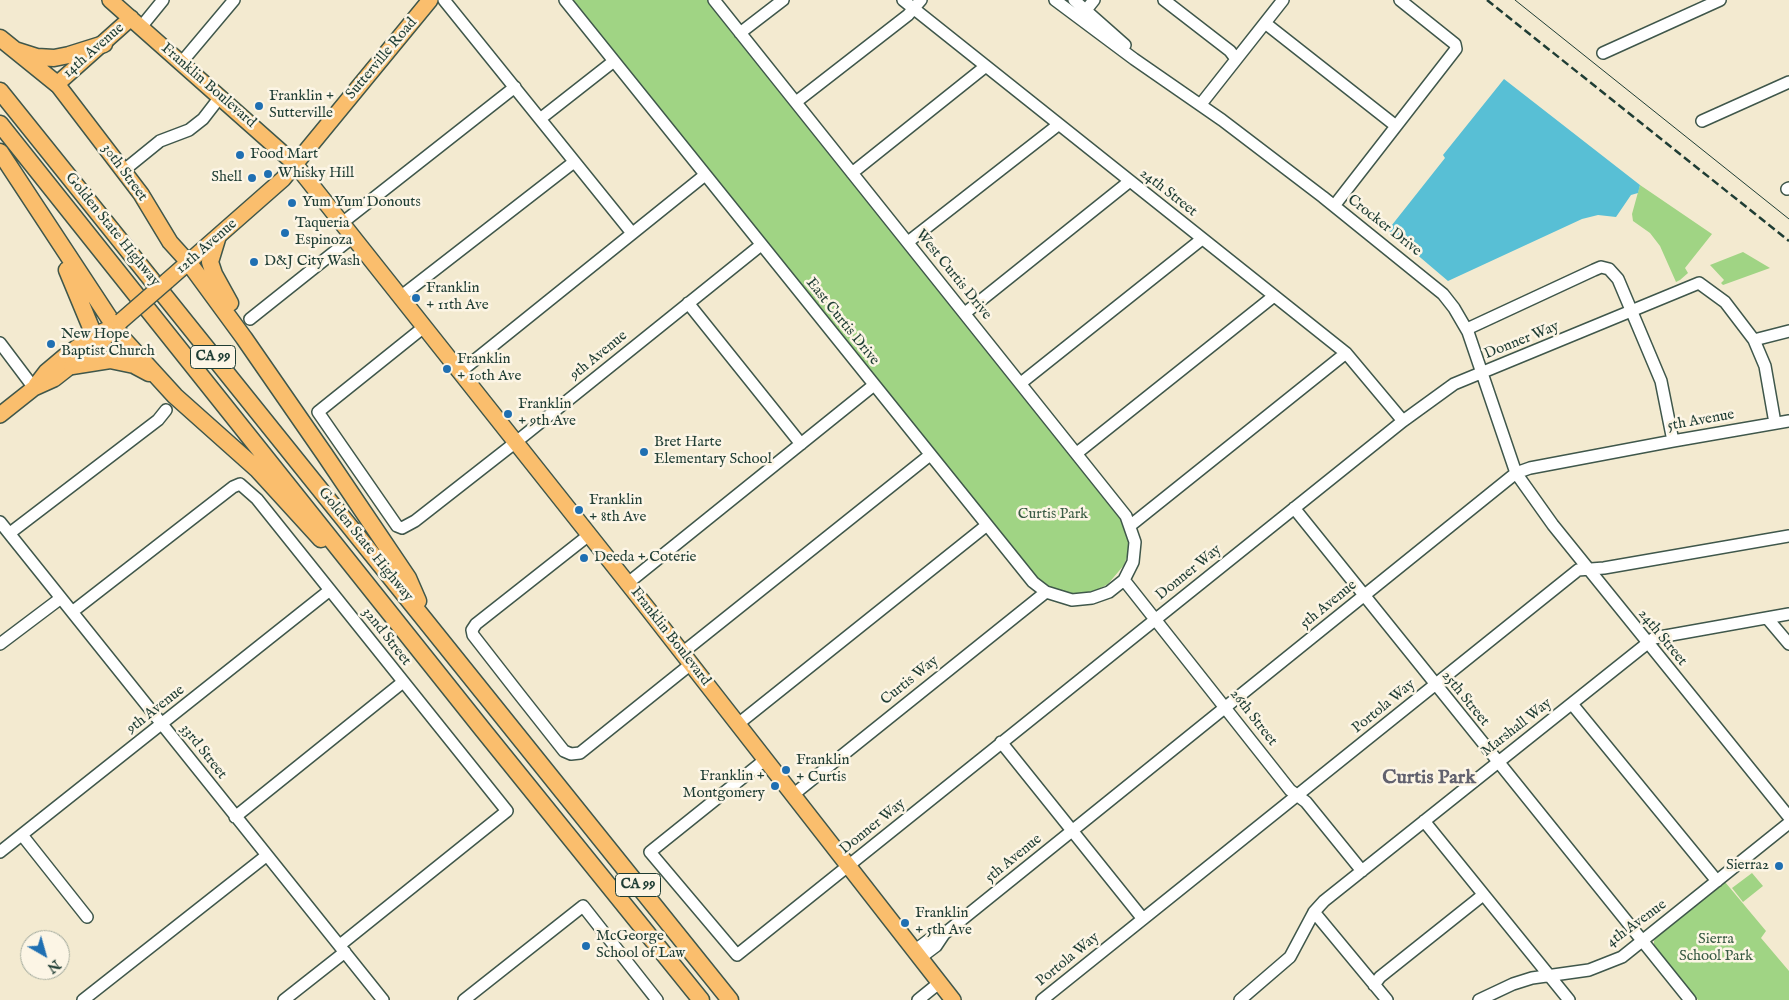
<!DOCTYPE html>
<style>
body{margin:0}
#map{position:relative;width:1789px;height:1000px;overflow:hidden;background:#f3ead0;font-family:"IM FELL English",serif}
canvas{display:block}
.north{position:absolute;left:20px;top:930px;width:50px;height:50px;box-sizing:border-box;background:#fcf5e5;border:1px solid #a4ab9e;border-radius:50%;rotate:142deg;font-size:14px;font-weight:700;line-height:20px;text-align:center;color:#1f3d34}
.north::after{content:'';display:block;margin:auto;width:18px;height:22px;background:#1f6fb2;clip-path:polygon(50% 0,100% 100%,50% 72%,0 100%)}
</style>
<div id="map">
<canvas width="1789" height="1000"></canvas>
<div class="north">N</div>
</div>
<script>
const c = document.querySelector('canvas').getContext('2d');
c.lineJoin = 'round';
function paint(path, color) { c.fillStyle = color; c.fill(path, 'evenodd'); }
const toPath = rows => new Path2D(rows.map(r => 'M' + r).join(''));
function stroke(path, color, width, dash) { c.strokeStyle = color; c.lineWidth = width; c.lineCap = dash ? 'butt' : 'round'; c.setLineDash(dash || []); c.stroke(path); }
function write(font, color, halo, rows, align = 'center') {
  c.font = font + ' "IM FELL English",serif'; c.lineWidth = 5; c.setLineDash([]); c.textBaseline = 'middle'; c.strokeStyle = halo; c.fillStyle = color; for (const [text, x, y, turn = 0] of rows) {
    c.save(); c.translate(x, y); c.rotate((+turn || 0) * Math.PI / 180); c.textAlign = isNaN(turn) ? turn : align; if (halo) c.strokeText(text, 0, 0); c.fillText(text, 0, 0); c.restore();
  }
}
paint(toPath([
 [570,0,710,0,1120,511,1129,537,1128,554,1124,565,1108,584,1097,590,1075,595,1049,589,1035,578],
 [1640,185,1712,234,1685,268,1688,273,1680,280,1676,282,1660,246,1650,233,1633,221,1632,214],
 [1743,252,1770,268,1723,285,1721,283,1724,280,1710,265],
 [1752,873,1763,886,1743,902,1732,888],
 [1725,882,1766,931,1761,938,1789,971,1789,1000,1698,1000,1654,946,1654,941,1656,937]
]), '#a0d484');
paint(toPath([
 [1504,79,1640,185,1638,193,1631,195,1616,217,1598,215,1582,219,1448,281,1388,230,1445,158,1443,155]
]), '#58bfd5');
const minor = toPath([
 [444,0,632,233],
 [565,0,1033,582,1046,592,1072,600,1092,598,1109,592,1124,580,1133,562,1135,542,1126,516,714,0],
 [903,0,1346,353,1403,421],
 [1055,0,1134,59,1222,120,1323,197,1443,294,1454,308,1468,332,1516,473,1553,525,1789,817],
 [1074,0,1125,45],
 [1164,0,1230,51,1236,59],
 [1086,10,1094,0],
 [1265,23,1396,126],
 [141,27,163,0],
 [740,33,783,0],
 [1603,53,1720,0],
 [181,63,234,0],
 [796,102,908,15,921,0],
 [1201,104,1283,0],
 [540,119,614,61],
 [1702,121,1789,82],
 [123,171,160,141,189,130,203,119,220,97],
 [852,173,986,66],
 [1787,189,1789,188],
 [1334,206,1456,49,1455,44,1400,0],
 [342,223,515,87],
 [908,242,1058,125],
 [400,297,574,162],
 [688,303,801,444],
 [965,313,1130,181],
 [250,319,353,237],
 [424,327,318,412,397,526,402,528,415,521,516,442,761,245],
 [1467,329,1594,270,1601,267,1609,269,1618,279,1661,381,1673,441],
 [1754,340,1789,331],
 [0,343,34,388],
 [460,372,705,175],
 [1021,383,1202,239],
 [1077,453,1274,296],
 [1294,508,1690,1000],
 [0,522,383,1000],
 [1131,525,1346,353],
 [10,533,158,420,166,410],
 [589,535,476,624,472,630,473,635,519,694,564,751,571,754,580,753,691,664],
 [1124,580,1290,790,1306,802,1362,871],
 [628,583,874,385],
 [72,612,233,487,240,484,257,499,507,811,340,945],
 [1767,618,1789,644],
 [0,644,61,598],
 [682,653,930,455],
 [1572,704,1717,881],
 [738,724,987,525],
 [1001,742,1143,919],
 [766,759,650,852,737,955,1403,421,1454,384,1699,283,1725,302,1754,340,1765,366,1775,423],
 [794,794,1046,592],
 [235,817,403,682],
 [1424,821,1569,1000],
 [22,835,87,917],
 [0,852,330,590],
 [1314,912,1387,1000],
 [914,951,930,939,944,934],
 [920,958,936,946,944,934,1516,473,1530,468,1673,441,1789,421],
 [1374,985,1380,977,1483,895],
 [83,1000,266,856],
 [284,1000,345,952],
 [464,1000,583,906,657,1000],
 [918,1000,939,983],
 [1042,1000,1578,570,1604,568,1789,536],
 [1240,1000,1290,957,1314,912,1324,901,1654,638,1789,614],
 [1479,1000,1513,984,1532,978,1589,970,1622,957,1789,823]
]);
const major = toPath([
 [110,0,295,164,648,609,953,1000],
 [131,18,57,84,141,194,170,242,189,263],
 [167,281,283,179,430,0],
 [36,385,46,372,65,356,94,335,106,330],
 [0,415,34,388,54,379,100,343,121,321]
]);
const highway = toPath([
 [0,38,57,84],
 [15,50,37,57,54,58,69,55,104,44],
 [0,91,730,1000],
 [0,124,483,730,701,1000],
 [0,152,123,339,175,396,258,470,321,539],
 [217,239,210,262,214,274,230,303],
 [189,263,244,338,325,455,408,578,418,601],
 [67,270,94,335],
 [72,366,110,360,134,365,149,373]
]);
stroke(minor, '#3f574b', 14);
stroke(major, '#3f574b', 18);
stroke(highway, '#3f574b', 19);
stroke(minor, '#fff', 11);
stroke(major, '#fabe6d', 15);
stroke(highway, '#fabe6d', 16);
stroke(toPath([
 [1515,0,1789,219]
]), '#1f3d34', 1);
stroke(toPath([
 [1487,0,1789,241]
]), '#1f3d34', 2.5, [8, 4]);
const majorBridge = toPath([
 [121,321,167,281]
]);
stroke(majorBridge, '#3f574b', 18, []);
stroke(majorBridge, '#fabe6d', 15);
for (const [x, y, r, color] of [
 [259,106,5,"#1f6fb2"],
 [240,155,5,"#1f6fb2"],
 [268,174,5,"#1f6fb2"],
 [252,178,5,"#1f6fb2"],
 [292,203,5,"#1f6fb2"],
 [285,233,5,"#1f6fb2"],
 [254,262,5,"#1f6fb2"],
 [416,298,5,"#1f6fb2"],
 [51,344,5,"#1f6fb2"],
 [447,369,5,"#1f6fb2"],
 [508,414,5,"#1f6fb2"],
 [644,452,5,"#1f6fb2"],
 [579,510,5,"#1f6fb2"],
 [584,558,5,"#1f6fb2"],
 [786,770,5,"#1f6fb2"],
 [775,786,5,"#1f6fb2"],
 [1779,866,5,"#1f6fb2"],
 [905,923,5,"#1f6fb2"],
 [586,946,5,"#1f6fb2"]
]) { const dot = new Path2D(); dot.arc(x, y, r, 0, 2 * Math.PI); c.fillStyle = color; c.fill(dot); stroke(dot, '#fcf5e5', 2); }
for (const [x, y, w] of [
 [213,357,45],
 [638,885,45]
]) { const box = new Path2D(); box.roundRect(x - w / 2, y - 11.5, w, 23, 4); c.fillStyle = '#fcf5e5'; c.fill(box); stroke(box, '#1f3d34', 1); }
write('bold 14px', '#1f3d34', null, [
 ["CA 99",213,357],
 ["CA 99",638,885]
]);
write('15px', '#1f3d34', '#fcf5e5', [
 ["14th Avenue",94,51,-41],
 ["Sutterville Road",382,59,-50],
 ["Franklin Boulevard",208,86,41],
 ["30th Street",124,173,54],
 ["24th Street",1168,193,38],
 ["Crocker Drive",1384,226,38],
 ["Golden State Highway",112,230,51],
 ["12th Avenue",207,247,-41],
 ["West Curtis Drive",953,275,51],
 ["East Curtis Drive",842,322,51],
 ["Donner Way",1522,341,-22],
 ["9th Avenue",599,356,-39],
 ["5th Avenue",1701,421,-10],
 ["Golden State Highway",365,545,51],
 ["Donner Way",1189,573,-39],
 ["5th Avenue",1329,605,-39],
 ["32nd Street",386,637,52],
 ["Franklin Boulevard",670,637,52],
 ["24th Street",1662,638,51],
 ["Curtis Way",910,681,-39],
 ["25th Street",1465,699,51],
 ["Portola Way",1384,707,-39],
 ["9th Avenue",156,710,-38],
 ["26th Street",1253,718,52],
 ["Marshall Way",1517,728,-38],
 ["33rd Street",203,752,52],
 ["Donner Way",873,827,-39],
 ["5th Avenue",1014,859,-39],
 ["4th Avenue",1637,924,-36],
 ["Portola Way",1068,960,-39]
]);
write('15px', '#1f3d34', '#fcf5e5', [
 ["Franklin +",269,97],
 ["Sutterville",269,114],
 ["Food Mart",250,155],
 ["Whisky Hill",278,174],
 ["Shell",242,178,"right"],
 ["Yum Yum Donouts",302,203],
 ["Taqueria",295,224],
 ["Espinoza",295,241],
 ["D&J City Wash",264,262],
 ["Franklin",426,289],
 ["+ 11th Ave",426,306],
 ["New Hope",61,335],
 ["Baptist Church",61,352],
 ["Franklin",457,360],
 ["+ 10th Ave",457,377],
 ["Franklin",518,405],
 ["+ 9th Ave",518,422],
 ["Bret Harte",654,443],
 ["Elementary School",654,460],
 ["Franklin",589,501],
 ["+ 8th Ave",589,518],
 ["Deeda + Coterie",594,558],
 ["Franklin",796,761],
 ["+ Curtis",796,778],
 ["Franklin +",765,777,"right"],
 ["Montgomery",765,794,"right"],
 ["Sierra2",1769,866,"right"],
 ["Franklin",915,914],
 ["+ 5th Ave",915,931],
 ["McGeorge",596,937],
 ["School of Law",596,954]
], 'left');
write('15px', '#395b44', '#fcf5e5', [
 ["Curtis Park",1053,515],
 ["Sierra",1716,940],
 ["School Park",1716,957]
]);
write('bold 20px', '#61616e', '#fcf5e5', [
 ["Curtis Park",1429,779]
]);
</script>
